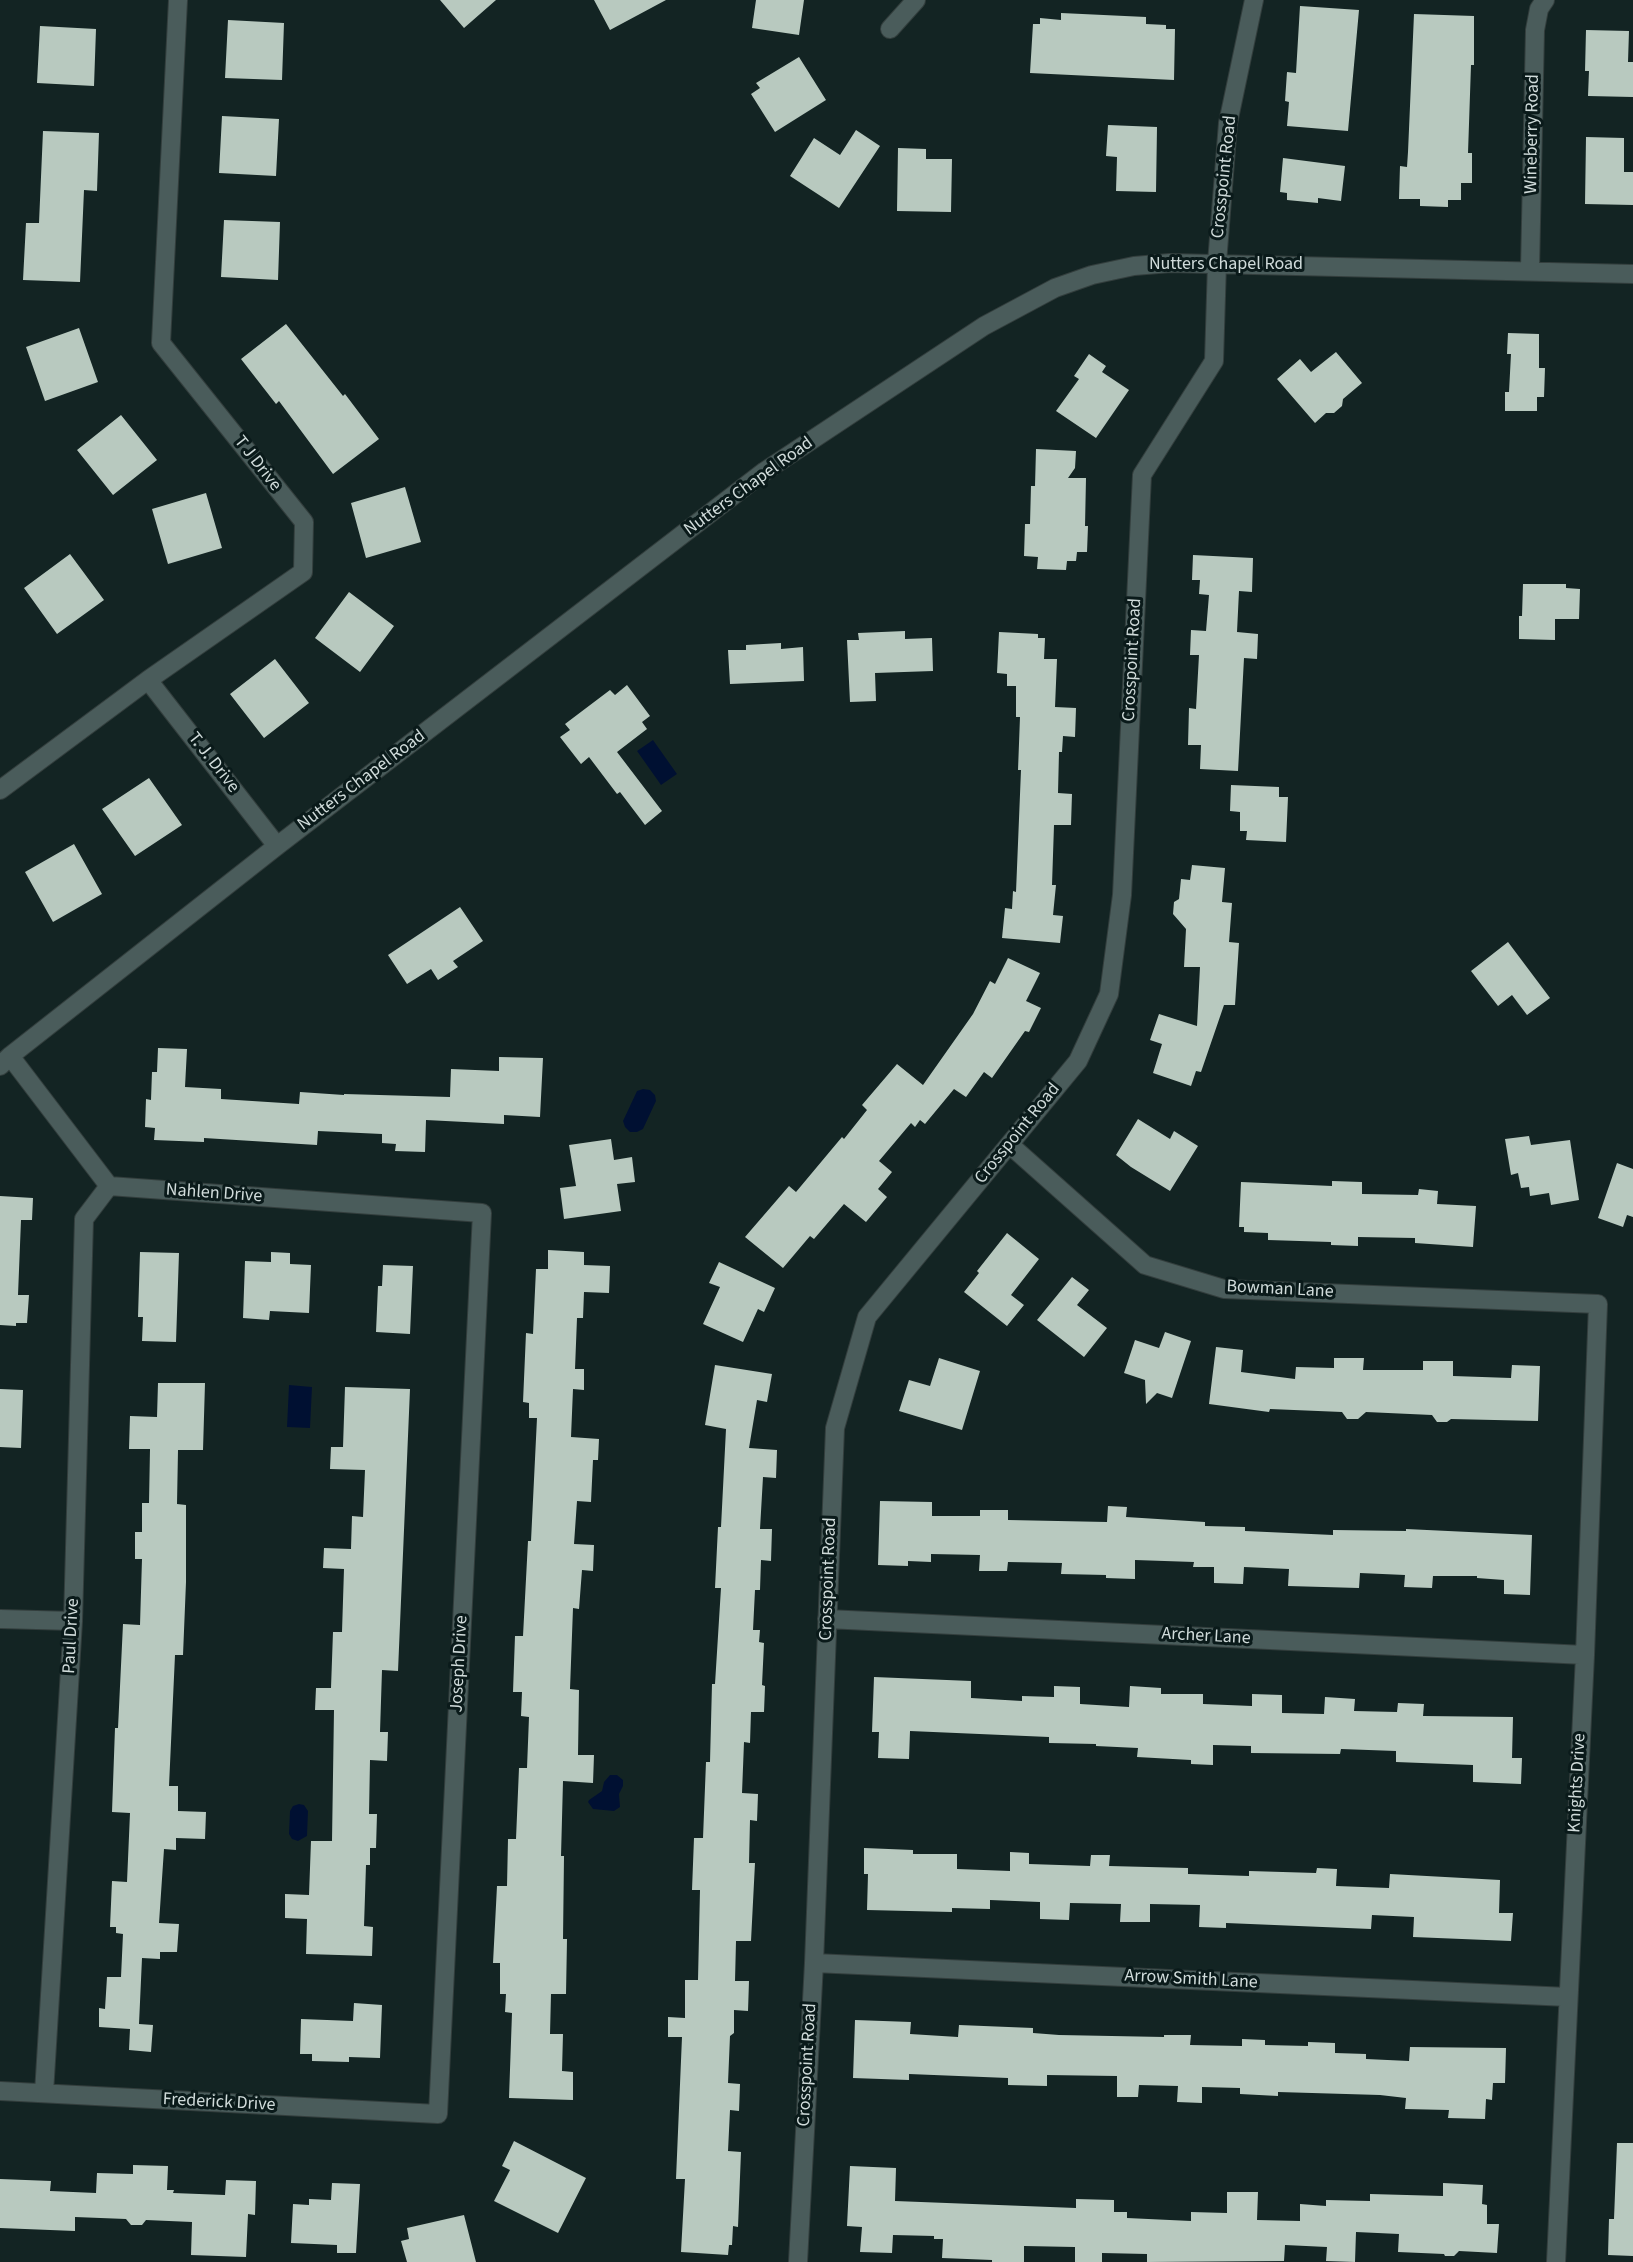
<!DOCTYPE html>
<style>
body{margin:0}
canvas{display:block;background:#132423}
</style>
<canvas width="1633" height="2262"></canvas>
<script>
const c = document.querySelector('canvas').getContext('2d');
c.lineJoin = 'round';
function paint(path, color) { c.fillStyle = color; c.fill(path, 'evenodd'); }
const toPath = rows => new Path2D(rows.map(r => 'M' + r).join(''));
function stroke(path, color, width, dash) { c.strokeStyle = color; c.lineWidth = width; c.lineCap = dash ? 'butt' : 'round'; c.setLineDash(dash || []); c.stroke(path); }
function write(font, color, halo, rows, align = 'center') {
  c.font = font + ' "Source Sans 3",sans-serif'; c.lineWidth = 6; c.setLineDash([]); c.textBaseline = 'middle'; c.strokeStyle = halo; c.fillStyle = color; for (const [text, x, y, turn = 0] of rows) {
    c.save(); c.translate(x, y); c.rotate((+turn || 0) * Math.PI / 180); c.textAlign = isNaN(turn) ? turn : align; if (halo) c.strokeText(text, 0, 0); c.fillText(text, 0, 0); c.restore();
  }
}
paint(toPath([
 [653,740,677,774,661,785,637,751],
 [643,1089,650,1090,655,1095,656,1101,643,1129,637,1132,630,1132,625,1127,623,1121,637,1091],
 [289,1385,312,1387,310,1428,287,1427],
 [610,1775,617,1775,623,1780,623,1786,619,1794,620,1807,614,1811,593,1809,588,1802,589,1800,602,1791,604,1782],
 [299,1804,304,1805,308,1811,307,1836,298,1841,292,1839,289,1834,290,1811,293,1806]
]), '#001032');
paint(toPath([
 [440,0,496,0,464,28],
 [594,0,666,0,610,30],
 [756,0,804,0,799,35,752,28],
 [1300,6,1359,10,1348,131,1287,126,1289,102,1285,101,1287,72,1296,73],
 [1061,13,1146,17,1146,24,1166,25,1166,29,1175,29,1174,80,1030,73,1033,24,1040,24,1040,18,1061,20],
 [1414,14,1474,16,1474,65,1471,65,1468,153,1472,153,1472,183,1461,183,1461,200,1448,200,1448,207,1420,206,1420,199,1399,199,1400,166,1407,167,1408,152],
 [228,20,284,23,282,80,225,78],
 [40,26,96,29,94,86,37,83],
 [1586,30,1629,31,1628,62,1633,62,1633,97,1588,96,1589,71,1585,71],
 [799,57,826,100,775,132,751,94,760,88,756,83],
 [222,116,279,119,276,176,219,173],
 [1108,125,1157,127,1156,192,1116,191,1117,157,1106,156],
 [856,130,880,146,839,208,790,176,814,138,840,155],
 [43,131,99,133,97,191,84,190,80,282,23,280,26,223,39,223],
 [1586,137,1624,138,1624,172,1633,172,1633,205,1585,204],
 [898,148,926,149,926,159,952,159,951,212,897,211],
 [1283,158,1345,166,1341,201,1318,198,1318,203,1287,200,1287,193,1280,192],
 [224,220,280,222,278,280,221,277],
 [286,324,343,396,345,394,379,439,333,474,279,401,276,404,241,359],
 [79,328,98,382,45,401,26,347],
 [1508,333,1539,334,1539,368,1545,368,1544,397,1537,397,1537,411,1505,411,1505,392,1509,392,1511,354,1507,354],
 [1336,352,1362,383,1343,399,1342,406,1334,413,1326,413,1315,423,1277,379,1300,359,1311,372],
 [1089,354,1106,366,1102,372,1129,390,1096,438,1056,411,1079,379,1074,376],
 [121,415,157,460,113,495,77,450],
 [1036,449,1076,451,1075,468,1068,478,1086,478,1085,526,1088,526,1087,552,1077,552,1076,561,1067,561,1066,570,1037,569,1038,557,1024,556,1025,524,1030,524,1031,486,1035,486],
 [405,487,421,542,366,558,351,503],
 [206,493,222,548,168,564,152,509],
 [70,554,104,600,57,634,24,588],
 [1193,555,1253,558,1252,592,1239,591,1237,632,1258,634,1257,659,1244,658,1238,771,1200,769,1201,745,1188,745,1189,708,1196,709,1199,655,1190,655,1191,630,1206,631,1209,595,1199,594,1200,580,1192,580],
 [1523,584,1566,584,1566,588,1580,589,1579,619,1555,619,1555,640,1519,639,1519,616,1522,616],
 [349,592,394,626,360,672,315,638],
 [905,631,905,639,932,638,933,671,875,673,876,701,850,702,847,640,859,640,858,633],
 [999,632,1038,634,1038,638,1045,638,1044,659,1057,659,1055,707,1076,708,1075,737,1063,736,1062,752,1059,752,1058,793,1072,794,1071,825,1054,825,1052,885,1056,885,1053,915,1063,916,1060,943,1002,938,1005,908,1012,909,1013,891,1016,892,1021,770,1018,770,1020,717,1016,717,1016,686,1007,686,1007,674,997,673],
 [781,643,781,649,803,647,804,681,730,684,728,650,746,650,746,645],
 [275,659,309,703,264,738,230,694],
 [627,685,650,716,642,722,647,729,617,752,662,811,645,825,620,792,617,794,589,757,581,764,560,737,570,730,565,724,610,690,615,695],
 [149,778,182,825,135,856,102,809],
 [1231,785,1279,787,1279,797,1288,797,1286,842,1246,840,1247,831,1240,831,1240,812,1230,811],
 [74,844,102,894,53,922,25,872],
 [1192,865,1225,868,1222,902,1232,903,1229,942,1239,943,1235,1005,1224,1005,1201,1072,1196,1071,1191,1086,1153,1073,1162,1044,1150,1040,1159,1014,1197,1026,1200,967,1184,967,1186,929,1173,914,1174,902,1179,899,1181,879,1190,880],
 [460,907,483,941,453,961,458,967,438,980,431,969,407,984,388,955],
 [1508,942,1550,998,1527,1015,1512,995,1498,1006,1471,971],
 [1008,958,1040,973,1026,1001,1041,1008,1029,1032,1025,1031,992,1078,984,1072,966,1097,954,1089,925,1124,920,1120,915,1127,911,1123,879,1161,892,1172,878,1189,887,1197,866,1222,844,1204,814,1239,810,1236,783,1268,745,1237,789,1186,796,1192,842,1137,844,1139,867,1110,862,1105,897,1064,923,1085,973,1014,990,981,995,984],
 [158,1048,187,1049,185,1087,221,1089,221,1099,299,1104,300,1092,344,1095,344,1094,450,1097,451,1069,499,1071,499,1057,543,1058,540,1117,504,1115,504,1124,426,1120,425,1152,395,1151,396,1144,382,1143,382,1134,318,1131,317,1145,204,1138,204,1142,154,1140,155,1128,145,1127,146,1099,151,1100,152,1072,157,1072],
 [1138,1119,1170,1139,1174,1131,1198,1146,1170,1191,1131,1167,1116,1155],
 [1529,1136,1531,1145,1570,1140,1579,1200,1551,1205,1549,1193,1530,1196,1529,1187,1521,1188,1518,1173,1511,1175,1505,1139],
 [611,1139,614,1160,632,1157,635,1182,617,1184,621,1211,564,1219,560,1188,576,1186,569,1145],
 [1617,1163,1633,1169,1633,1217,1627,1215,1623,1227,1598,1218],
 [1332,1181,1362,1182,1362,1194,1418,1195,1419,1189,1438,1191,1437,1204,1476,1206,1473,1247,1415,1243,1415,1238,1358,1237,1358,1246,1331,1245,1331,1242,1268,1240,1268,1233,1244,1232,1244,1227,1239,1227,1241,1182,1332,1186],
 [0,1196,33,1198,32,1220,21,1220,18,1295,29,1295,27,1323,16,1323,16,1326,0,1325],
 [1007,1233,1039,1259,1011,1295,1024,1305,1007,1326,964,1292,979,1273,977,1271],
 [548,1250,584,1252,584,1265,610,1266,609,1293,584,1292,583,1318,577,1318,575,1369,584,1369,584,1390,573,1389,571,1437,599,1439,598,1460,593,1460,591,1502,577,1501,574,1544,594,1545,593,1571,582,1570,579,1609,573,1608,570,1689,579,1690,578,1755,594,1755,593,1783,563,1781,561,1856,564,1856,563,1939,567,1939,566,1994,551,1994,550,2034,563,2034,562,2071,573,2072,573,2100,509,2098,512,2013,505,2012,506,1994,500,1994,500,1963,493,1963,497,1886,507,1886,508,1839,516,1839,519,1768,527,1768,529,1717,521,1716,522,1692,513,1692,515,1636,523,1636,528,1541,531,1541,537,1418,529,1418,529,1403,523,1402,526,1333,533,1334,536,1269,548,1269],
 [140,1252,179,1253,176,1342,142,1341,143,1317,138,1317],
 [271,1252,290,1253,290,1264,311,1265,309,1313,270,1311,269,1320,243,1318,245,1261,271,1262],
 [719,1262,775,1288,764,1312,758,1309,743,1342,703,1324,720,1287,709,1283],
 [383,1265,413,1266,410,1334,376,1332,378,1286,382,1286],
 [1072,1277,1089,1290,1077,1305,1107,1328,1084,1357,1037,1320],
 [1165,1332,1191,1341,1172,1398,1157,1393,1146,1404,1145,1380,1124,1373,1135,1340,1159,1348],
 [1216,1347,1243,1350,1241,1372,1295,1379,1296,1367,1334,1368,1334,1358,1364,1358,1363,1370,1423,1370,1423,1361,1453,1361,1453,1376,1511,1378,1512,1365,1540,1366,1538,1421,1451,1419,1447,1422,1437,1422,1432,1415,1366,1412,1358,1419,1347,1419,1342,1412,1270,1409,1269,1412,1209,1404],
 [939,1358,980,1371,962,1430,899,1411,909,1380,930,1386],
 [715,1365,772,1374,767,1402,757,1400,749,1448,777,1450,776,1478,763,1477,760,1529,772,1529,771,1561,761,1560,760,1590,755,1590,753,1630,760,1630,759,1642,764,1643,762,1685,765,1686,764,1712,751,1712,750,1743,744,1742,742,1793,758,1794,757,1821,750,1820,749,1863,755,1863,751,1941,736,1941,735,1981,749,1981,748,2011,734,2010,734,2033,730,2036,728,2083,740,2084,739,2111,730,2110,728,2151,741,2152,738,2227,733,2226,732,2245,729,2245,728,2255,681,2252,685,2179,676,2179,682,2037,668,2037,668,2017,685,2018,685,1980,698,1980,700,1890,692,1890,694,1838,703,1838,706,1762,710,1762,712,1684,715,1684,721,1588,715,1588,718,1527,721,1527,726,1429,705,1425],
 [158,1383,205,1383,203,1450,178,1450,177,1504,186,1505,186,1582,183,1655,175,1655,169,1786,178,1786,178,1811,206,1812,205,1839,176,1838,176,1850,164,1849,159,1923,179,1924,177,1952,160,1952,160,1959,142,1958,139,2024,153,2025,151,2052,129,2050,130,2029,99,2027,99,2008,105,2009,107,1977,121,1977,123,1934,116,1933,116,1927,110,1927,112,1881,127,1882,130,1813,112,1812,115,1728,118,1728,123,1624,140,1625,142,1559,135,1559,135,1532,142,1532,142,1503,149,1503,150,1449,129,1449,130,1416,157,1417],
 [345,1387,410,1389,398,1671,382,1670,380,1732,388,1732,387,1761,370,1760,369,1814,377,1814,376,1848,370,1848,370,1865,366,1865,364,1926,373,1927,372,1956,306,1954,307,1919,285,1918,285,1894,309,1895,311,1841,332,1841,334,1710,315,1710,316,1688,331,1688,333,1632,342,1632,344,1569,323,1568,324,1548,351,1549,352,1516,363,1517,365,1470,330,1469,331,1447,343,1447],
 [0,1389,23,1390,21,1448,0,1447],
 [880,1501,932,1502,932,1516,980,1516,980,1510,1008,1510,1008,1520,1107,1522,1108,1506,1127,1507,1126,1517,1205,1522,1205,1526,1245,1527,1245,1531,1333,1535,1333,1530,1406,1531,1406,1529,1532,1535,1530,1595,1504,1594,1504,1580,1477,1578,1477,1576,1433,1576,1432,1588,1404,1587,1405,1575,1360,1573,1359,1588,1288,1586,1289,1569,1244,1567,1243,1584,1214,1583,1214,1567,1193,1567,1194,1562,1135,1560,1135,1579,1106,1578,1106,1575,1061,1574,1062,1563,1008,1562,1007,1571,979,1571,980,1555,931,1554,931,1562,908,1561,908,1566,878,1565],
 [874,1677,971,1681,971,1698,1022,1701,1022,1696,1054,1697,1054,1686,1080,1687,1080,1704,1129,1707,1130,1686,1161,1688,1161,1694,1203,1694,1203,1704,1252,1706,1252,1694,1282,1695,1282,1713,1324,1714,1325,1697,1355,1699,1354,1711,1397,1712,1398,1703,1424,1704,1423,1716,1513,1717,1512,1758,1522,1758,1521,1784,1473,1782,1473,1765,1396,1762,1396,1751,1341,1749,1340,1754,1251,1753,1251,1746,1213,1745,1213,1765,1191,1764,1191,1760,1137,1757,1138,1748,1096,1746,1096,1744,1049,1743,1049,1737,910,1731,909,1759,878,1758,879,1732,872,1732],
 [864,1848,913,1850,913,1854,957,1854,957,1869,1010,1871,1010,1852,1029,1853,1029,1864,1090,1866,1091,1855,1110,1855,1109,1866,1188,1868,1188,1874,1249,1876,1249,1871,1316,1873,1317,1868,1337,1869,1336,1886,1389,1888,1390,1874,1500,1880,1499,1913,1513,1913,1511,1941,1413,1937,1414,1917,1372,1915,1371,1929,1226,1923,1226,1928,1199,1927,1200,1905,1150,1904,1150,1922,1120,1922,1121,1904,1070,1903,1069,1920,1040,1919,1040,1902,990,1900,990,1909,952,1908,952,1912,867,1910,868,1874,864,1874],
 [354,2003,382,2005,380,2058,349,2057,349,2062,312,2061,312,2054,300,2054,301,2019,353,2021],
 [855,2020,911,2022,910,2034,958,2037,959,2025,1033,2028,1033,2033,1059,2035,1164,2037,1164,2035,1191,2035,1190,2045,1242,2046,1242,2039,1265,2040,1265,2045,1308,2046,1308,2042,1335,2043,1335,2053,1366,2054,1366,2059,1409,2061,1410,2047,1506,2048,1505,2083,1493,2083,1492,2100,1486,2099,1485,2119,1448,2118,1449,2110,1405,2109,1406,2098,1380,2095,1278,2092,1278,2096,1240,2094,1240,2088,1202,2087,1202,2103,1177,2102,1178,2086,1139,2085,1138,2097,1117,2097,1117,2076,1047,2075,1047,2086,1008,2085,1008,2078,909,2074,909,2080,853,2078],
 [514,2141,586,2178,558,2233,494,2201,510,2170,502,2166],
 [1617,2143,1633,2143,1633,2256,1608,2255,1609,2219,1614,2219],
 [133,2165,168,2166,167,2190,174,2190,173,2193,225,2195,226,2180,256,2181,255,2215,248,2214,246,2257,191,2255,192,2222,146,2220,142,2225,131,2225,126,2219,75,2217,75,2231,0,2228,0,2179,51,2181,50,2191,96,2193,97,2173,133,2174],
 [850,2166,896,2168,895,2201,1076,2208,1076,2199,1114,2200,1114,2212,1127,2212,1127,2218,1191,2221,1191,2212,1227,2213,1227,2192,1258,2192,1257,2220,1300,2221,1300,2204,1326,2206,1326,2200,1370,2201,1370,2194,1443,2196,1443,2183,1483,2185,1482,2204,1487,2205,1487,2224,1499,2224,1497,2253,1459,2251,1454,2256,1445,2256,1444,2254,1398,2252,1399,2234,1356,2232,1355,2262,1326,2261,1327,2247,1285,2245,1284,2261,1147,2262,1147,2254,1102,2253,1102,2262,1075,2262,1075,2247,1024,2246,1024,2262,992,2262,992,2260,942,2258,943,2239,934,2239,934,2236,893,2235,892,2253,860,2252,862,2227,847,2226],
 [332,2183,360,2184,356,2253,337,2253,337,2245,291,2243,293,2204,309,2205,309,2199,331,2200],
 [464,2215,476,2262,407,2262,401,2241,409,2239,407,2228]
]), '#b8c9bf');
const minor = toPath([
 [890,29,916,0],
 [1530,270,1535,30,1539,9,1545,0],
 [148,680,277,846],
 [0,790,148,680,303,572,304,522,161,343,178,0],
 [0,1066,10,1056,277,846,765,471,984,326,1055,288,1092,275,1134,266,1170,263,1633,274],
 [1010,1145,1145,1265,1224,1289,1598,1304,1585,1655,1556,2262],
 [0,1619,73,1621],
 [827,1619,1585,1655],
 [814,1963,1568,1997],
 [0,2091,438,2114,482,1213,109,1186,10,1056],
 [44,2093,73,1621,84,1219,109,1186],
 [798,2262,814,1963,835,1428,867,1317,1078,1061,1109,994,1122,895,1142,475,1214,361,1217,263,1228,123,1254,0]
]);
stroke(minor, '#333e3d', 20);
stroke(minor, '#4a5c5b', 18);
write('18px', '#d0dbda', '#0a1a1a', [
 ["Wineberry Road",1533,134,-89],
 ["Crosspoint Road",1225,177,-84],
 ["Nutters Chapel Road",1226,265],
 ["T J Drive",257,464,52],
 ["Nutters Chapel Road",749,487,-36],
 ["Crosspoint Road",1133,660,-87],
 ["T. J. Drive",213,763,52],
 ["Nutters Chapel Road",362,781,-37],
 ["Crosspoint Road",1018,1134,-51],
 ["Nahlen Drive",214,1194,4],
 ["Bowman Lane",1280,1290,3],
 ["Crosspoint Road",829,1579,-88],
 ["Paul Drive",72,1636,-87],
 ["Archer Lane",1206,1637,3],
 ["Joseph Drive",460,1664,-87],
 ["Knights Drive",1578,1783,-87],
 ["Arrow Smith Lane",1191,1980,3],
 ["Crosspoint Road",808,2065,-87],
 ["Frederick Drive",219,2103,3]
]);
</script>
